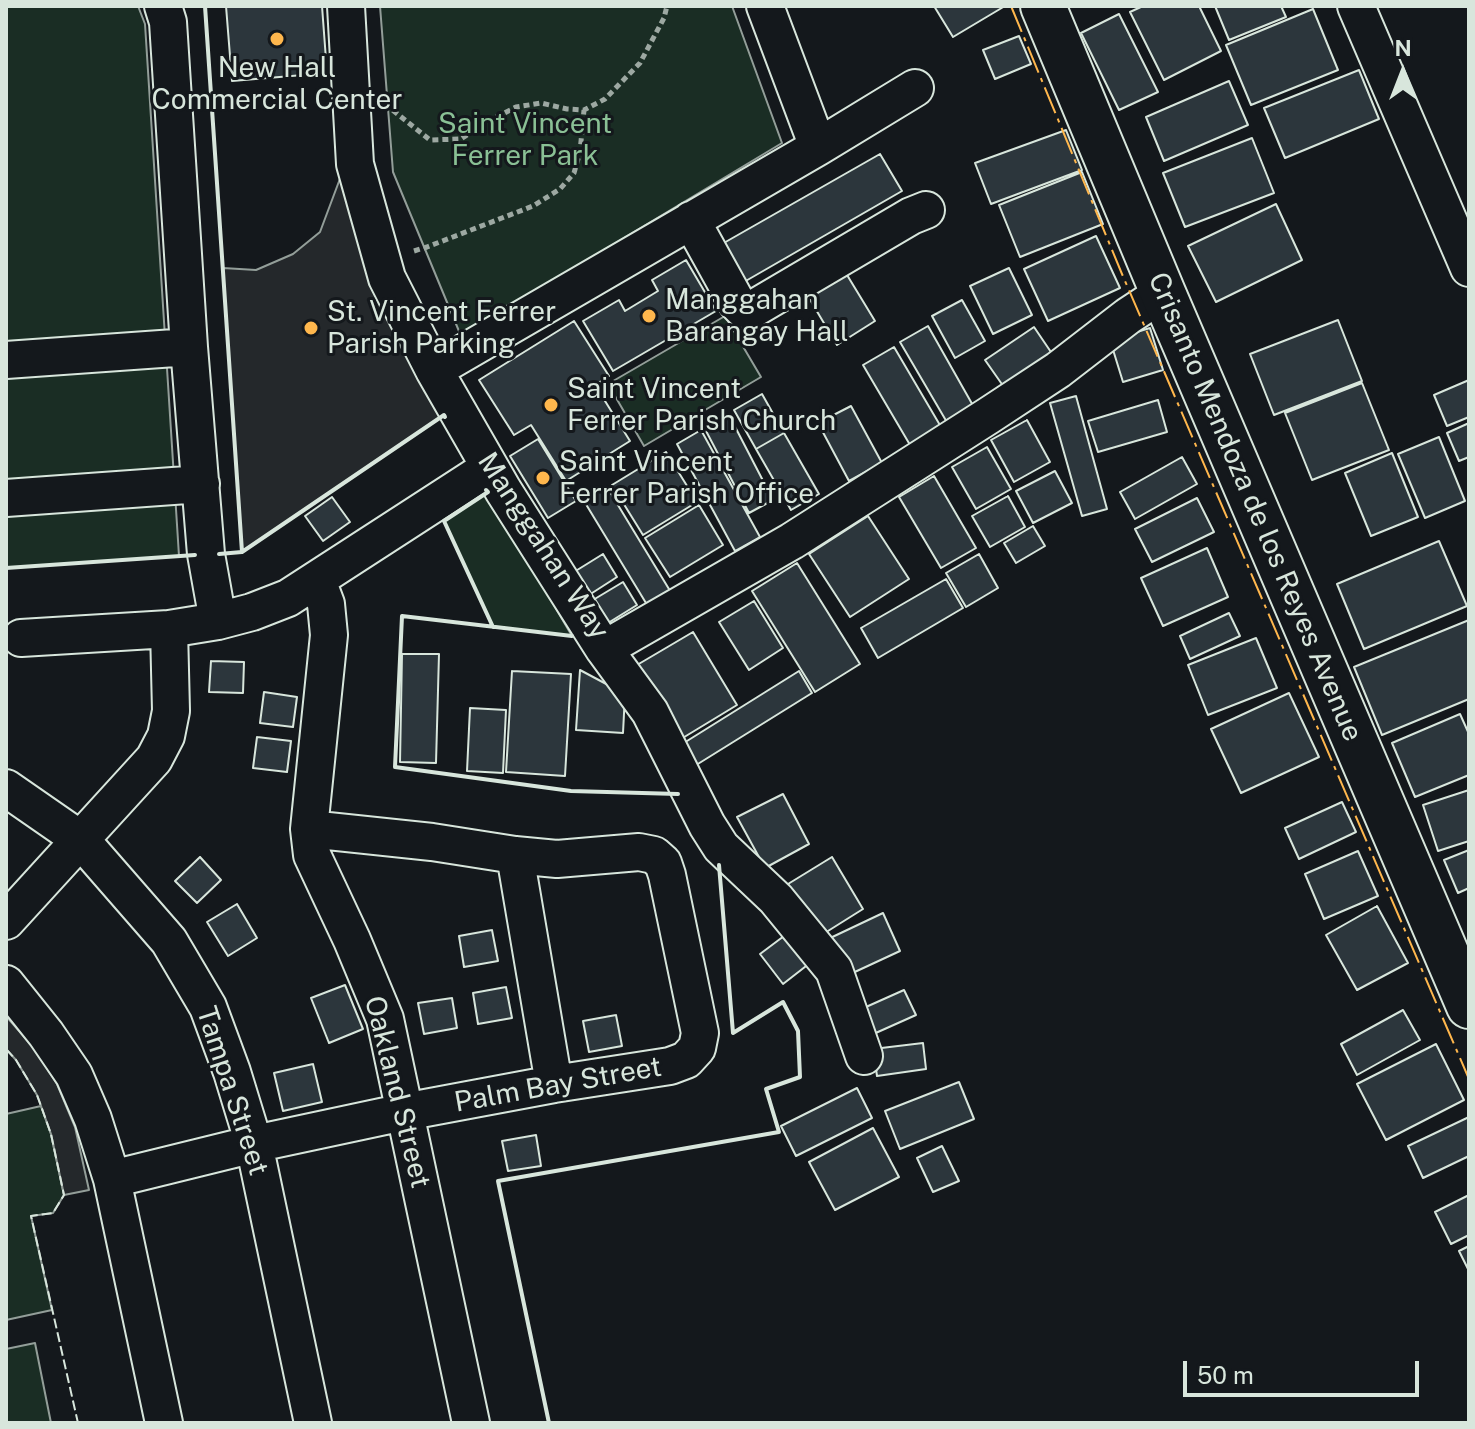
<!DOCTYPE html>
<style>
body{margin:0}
#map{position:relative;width:1475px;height:1429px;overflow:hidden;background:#14181c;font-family:"Public Sans",sans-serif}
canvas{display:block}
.frame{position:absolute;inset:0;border:8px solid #d8e6dc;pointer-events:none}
.north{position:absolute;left:1363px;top:32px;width:80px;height:80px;-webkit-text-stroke:6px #14181c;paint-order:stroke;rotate:0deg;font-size:22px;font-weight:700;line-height:32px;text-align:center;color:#d8e6dc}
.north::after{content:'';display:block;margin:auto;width:28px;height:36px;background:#d8e6dc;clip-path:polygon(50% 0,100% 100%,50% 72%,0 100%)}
.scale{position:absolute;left:1183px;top:1361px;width:236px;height:36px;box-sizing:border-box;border:4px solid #d8e6dc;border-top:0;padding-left:10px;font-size:24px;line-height:28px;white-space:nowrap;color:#d8e6dc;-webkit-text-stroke:6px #14181c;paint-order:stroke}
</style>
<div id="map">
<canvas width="1475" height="1429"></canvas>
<div class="frame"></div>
<div class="north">N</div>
<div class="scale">50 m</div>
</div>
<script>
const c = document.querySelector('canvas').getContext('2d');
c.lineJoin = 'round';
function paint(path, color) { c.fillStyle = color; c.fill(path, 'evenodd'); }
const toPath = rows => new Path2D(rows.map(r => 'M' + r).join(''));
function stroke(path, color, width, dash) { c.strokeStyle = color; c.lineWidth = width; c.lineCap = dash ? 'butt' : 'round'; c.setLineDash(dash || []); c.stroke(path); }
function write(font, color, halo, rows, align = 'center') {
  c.font = font + ' "Public Sans",sans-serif'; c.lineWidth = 6; c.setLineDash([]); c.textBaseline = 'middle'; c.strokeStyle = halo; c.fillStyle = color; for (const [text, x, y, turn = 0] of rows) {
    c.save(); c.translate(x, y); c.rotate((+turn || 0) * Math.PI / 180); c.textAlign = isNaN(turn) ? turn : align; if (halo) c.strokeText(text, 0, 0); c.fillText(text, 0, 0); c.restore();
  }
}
const green = toPath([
 [6,6,138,6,145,24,179,556,6,568,6,6],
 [380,6,732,6,782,143,461,336,393,172,380,6],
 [725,316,761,377,644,446,608,384,725,316],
 [488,492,572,636,493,627,444,521,488,492],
 [41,1106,51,1134,64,1195,53,1213,31,1216,52,1310,6,1320,6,1114,41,1106],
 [35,1343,51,1423,6,1423,6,1349,35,1343]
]);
paint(green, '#1a2d24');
stroke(green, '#939e99', 2);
const parking = toPath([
 [344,168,444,415,242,552,223,268,256,270,293,254,320,232,344,168],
 [6,1016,34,1048,57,1084,75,1127,89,1190,64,1195,51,1134,41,1106,37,1095,16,1060,6,1049,6,1016]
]);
paint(parking, '#24282b');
stroke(parking, '#939e99', 2);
const building = toPath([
 [226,6,322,6,327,73,232,81,226,6],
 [934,6,1005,6,953,37,934,6],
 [1143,6,1199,6,1221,51,1164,80,1130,12,1143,6],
 [1215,6,1281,6,1286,17,1229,40,1215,6],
 [1313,9,1338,70,1251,105,1226,45,1313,9],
 [1119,14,1158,92,1119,110,1081,33,1119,14],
 [1019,36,1031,64,995,79,983,50,1019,36],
 [1359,70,1379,119,1285,158,1264,108,1359,70],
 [1229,81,1248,125,1164,161,1146,117,1229,81],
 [1066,130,1082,170,991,204,975,163,1066,130],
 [1252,138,1274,193,1185,227,1163,173,1252,138],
 [880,154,902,191,737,286,715,248,880,154],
 [1082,172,1103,224,1020,257,999,205,1082,172],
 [1276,204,1302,260,1216,302,1188,246,1276,204],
 [1096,236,1120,288,1048,321,1024,269,1096,236],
 [686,260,716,311,613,371,583,321,619,300,625,311,658,291,652,280,686,260],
 [1009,268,1032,315,993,334,970,286,1009,268],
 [844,270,875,321,837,345,806,293,844,270],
 [962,300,985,341,955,358,932,316,962,300],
 [1338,320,1362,381,1274,415,1250,354,1338,320],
 [574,321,609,376,595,385,630,441,566,481,531,425,514,435,479,380,574,321],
 [928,326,975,409,948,424,900,342,928,326],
 [1034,327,1055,358,1006,390,985,360,1034,327],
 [1150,328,1163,370,1123,382,1110,340,1150,328],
 [894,347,944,432,913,450,863,365,894,347],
 [1469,380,1469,417,1447,426,1434,395,1469,380],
 [1362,383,1389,450,1312,480,1285,413,1362,383],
 [762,394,784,433,756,449,734,410,762,394],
 [1076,396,1107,509,1082,516,1050,403,1076,396],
 [1158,400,1167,432,1098,452,1088,421,1158,400],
 [851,406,882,463,849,481,818,423,851,406],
 [730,417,773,500,749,513,705,429,730,417],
 [1027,420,1050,462,1014,482,991,440,1027,420],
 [1469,423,1469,457,1459,461,1447,433,1469,423],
 [701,430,760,537,735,551,677,444,701,430],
 [784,433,819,494,791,510,756,449,784,433],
 [1439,437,1465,501,1425,518,1398,454,1439,437],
 [538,439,576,501,548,518,510,456,538,439],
 [987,447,1011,489,976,509,952,467,987,447],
 [666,452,697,502,643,535,612,485,666,452],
 [1392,453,1418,517,1371,536,1345,473,1392,453],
 [1182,457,1197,484,1135,519,1120,492,1182,457],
 [1055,471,1072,503,1033,523,1016,491,1055,471],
 [934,476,976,548,941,568,899,497,934,476],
 [607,487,672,594,649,608,584,501,607,487],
 [1008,496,1025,527,990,547,972,516,1008,496],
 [332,497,350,522,323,541,305,516,332,497],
 [1197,498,1214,532,1152,562,1135,529,1197,498],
 [699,505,723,545,670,577,645,538,699,505],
 [868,516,909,579,850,617,809,554,868,516],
 [1033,526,1045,546,1016,563,1004,543,1033,526],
 [1439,541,1467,606,1364,649,1337,584,1439,541],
 [1207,548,1228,597,1163,626,1141,578,1207,548],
 [603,554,617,577,589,595,574,572,603,554],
 [979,554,998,588,966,607,946,573,979,554],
 [797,563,860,664,815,692,752,591,797,563],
 [946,579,963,608,878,658,861,628,946,579],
 [623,582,637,605,608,623,593,600,623,582],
 [754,601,783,648,749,670,719,622,754,601],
 [1229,613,1240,636,1190,659,1180,636,1229,613],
 [1469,620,1469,699,1382,735,1354,667,1469,620],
 [693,632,737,705,681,739,637,665,693,632],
 [1256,638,1277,688,1208,715,1188,665,1256,638],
 [402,654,439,654,436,763,400,762,402,654],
 [211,661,244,662,243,693,209,692,211,661],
 [580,670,625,694,623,733,576,730,580,670],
 [512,671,571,674,565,776,506,772,512,671],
 [799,671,812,693,693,767,679,746,799,671],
 [264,692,297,697,293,727,260,723,264,692],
 [1289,693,1319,757,1241,793,1211,729,1289,693],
 [470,708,506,710,503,773,467,771,470,708],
 [1460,714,1469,734,1469,775,1415,797,1392,743,1460,714],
 [257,737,291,741,287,772,253,768,257,737],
 [1469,790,1469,841,1438,851,1423,805,1469,790],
 [783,794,809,844,765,868,737,817,783,794],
 [1342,802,1356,832,1299,859,1285,828,1342,802],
 [1469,850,1469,888,1458,893,1444,860,1469,850],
 [1358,851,1378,896,1324,919,1305,874,1358,851],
 [200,857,221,880,197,903,175,881,200,857],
 [832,857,863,909,820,936,788,884,832,857],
 [237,904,257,938,228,956,207,922,237,904],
 [1377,906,1408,963,1357,990,1326,935,1377,906],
 [883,913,900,951,844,977,826,940,883,913],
 [796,927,819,956,783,984,760,954,796,927],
 [492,930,498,961,464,967,459,936,492,930],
 [345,985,363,1029,329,1043,311,998,345,985],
 [506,987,512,1018,478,1024,473,993,506,987],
 [904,990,916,1015,869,1036,857,1011,904,990],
 [452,998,457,1028,424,1034,418,1003,452,998],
 [1403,1010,1420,1040,1357,1075,1341,1044,1403,1010],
 [616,1015,622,1046,589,1052,583,1021,616,1015],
 [923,1043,926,1069,877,1076,873,1049,923,1043],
 [1436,1044,1464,1100,1386,1140,1357,1084,1436,1044],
 [313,1064,322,1102,283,1111,274,1073,313,1064],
 [959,1082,974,1119,900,1149,885,1111,959,1082],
 [857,1088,872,1118,796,1156,781,1126,857,1088],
 [1469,1117,1469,1156,1423,1178,1408,1146,1469,1117],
 [873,1128,899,1177,835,1210,809,1162,873,1128],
 [536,1135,541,1166,508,1171,502,1141,536,1135],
 [942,1146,959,1181,933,1192,917,1158,942,1146],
 [1469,1195,1469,1235,1451,1244,1435,1212,1469,1195],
 [1469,1246,1469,1271,1459,1251,1469,1246]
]);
paint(building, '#2c363c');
stroke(building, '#d8e6dc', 2);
const minor = toPath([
 [163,6,168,22,189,347,206,554,218,621],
 [346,6,355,164,387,278,434,370,503,490,604,649,650,712,707,825,721,847,776,899,834,970,864,1056],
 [765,6,818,147],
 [1356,6,1469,268],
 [691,220,737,303,743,309,753,309,911,216,926,210],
 [6,360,189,347],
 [434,370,818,147,915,88],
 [6,498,201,484],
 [317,580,326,604,329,635,309,829,312,855,352,940,385,1019,471,1423],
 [21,638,169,629,218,621,252,612,288,598,478,475],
 [604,649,792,541,988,416,1058,370,1128,316,1163,293],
 [6,788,81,840,169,941,208,1007,232,1072,254,1144,313,1423],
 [515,855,554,1084],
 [6,921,154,759,166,736,171,711,169,629],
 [6,984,46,1034,74,1075,93,1119,112,1179,164,1423],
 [112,1179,254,1144,404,1112,554,1084,670,1066,686,1060,697,1048,700,1033,667,875,663,863,654,855,639,852,557,859,515,855,432,842,309,829]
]);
const major = toPath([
 [1043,6,1163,293,1469,1006]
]);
stroke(minor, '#d8e6dc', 40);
stroke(major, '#d8e6dc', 48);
stroke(toPath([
 [385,104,430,140,461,139,483,124,516,107,541,103,567,109,584,110,605,99,640,63,664,18,667,6],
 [414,251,427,247,533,206,560,189,574,173,580,152,584,110]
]), '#9da8a2', 5, [6, 4]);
stroke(minor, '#14181c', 36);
stroke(major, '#14181c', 44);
stroke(toPath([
 [6,1049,16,1060,37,1095,41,1106,51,1134,64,1195,53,1213,31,1216,78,1423]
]), '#d8e6dc', 2, [10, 4]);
stroke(toPath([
 [205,6,242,552],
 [486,490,488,492,444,521,493,627],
 [219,554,242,552,444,415,445,417],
 [6,568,195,555],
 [572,636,402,616,395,767,571,791,678,794],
 [549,1423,498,1181,779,1132,766,1089,800,1077,798,1031,783,1002,733,1033,719,865]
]), '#d8e6dc', 4);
stroke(toPath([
 [1011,6,1122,274,1469,1079]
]), '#ffb74d', 2, [28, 6, 4, 6]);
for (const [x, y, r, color] of [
 [277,39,8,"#ffb74d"],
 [649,316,8,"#ffb74d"],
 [311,328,8,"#ffb74d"],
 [551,405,8,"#ffb74d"],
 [543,478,8,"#ffb74d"]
]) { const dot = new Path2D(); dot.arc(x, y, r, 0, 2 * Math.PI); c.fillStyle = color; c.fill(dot); stroke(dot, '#14181c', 3); }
write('28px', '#d8e6dc', '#14181c', [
 ["New Hall",277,68,"center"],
 ["Commercial Center",277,100,"center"],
 ["Manggahan",665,300],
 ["Barangay Hall",665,332],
 ["St. Vincent Ferrer",327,312],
 ["Parish Parking",327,344],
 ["Saint Vincent",567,389],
 ["Ferrer Parish Church",567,421],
 ["Saint Vincent",559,462],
 ["Ferrer Parish Office",559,494]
], 'left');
write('28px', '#8ac095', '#14181c', [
 ["Saint Vincent",525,124],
 ["Ferrer Park",525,156]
]);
write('28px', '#d8e6dc', '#14181c', [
 ["Crisanto Mendoza de los Reyes Avenue",1255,507,67],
 ["Manggahan Way",543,546,57],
 ["Palm Bay Street",558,1085,-10],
 ["Tampa Street",232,1091,72],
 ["Oakland Street",397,1092,76]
]);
</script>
